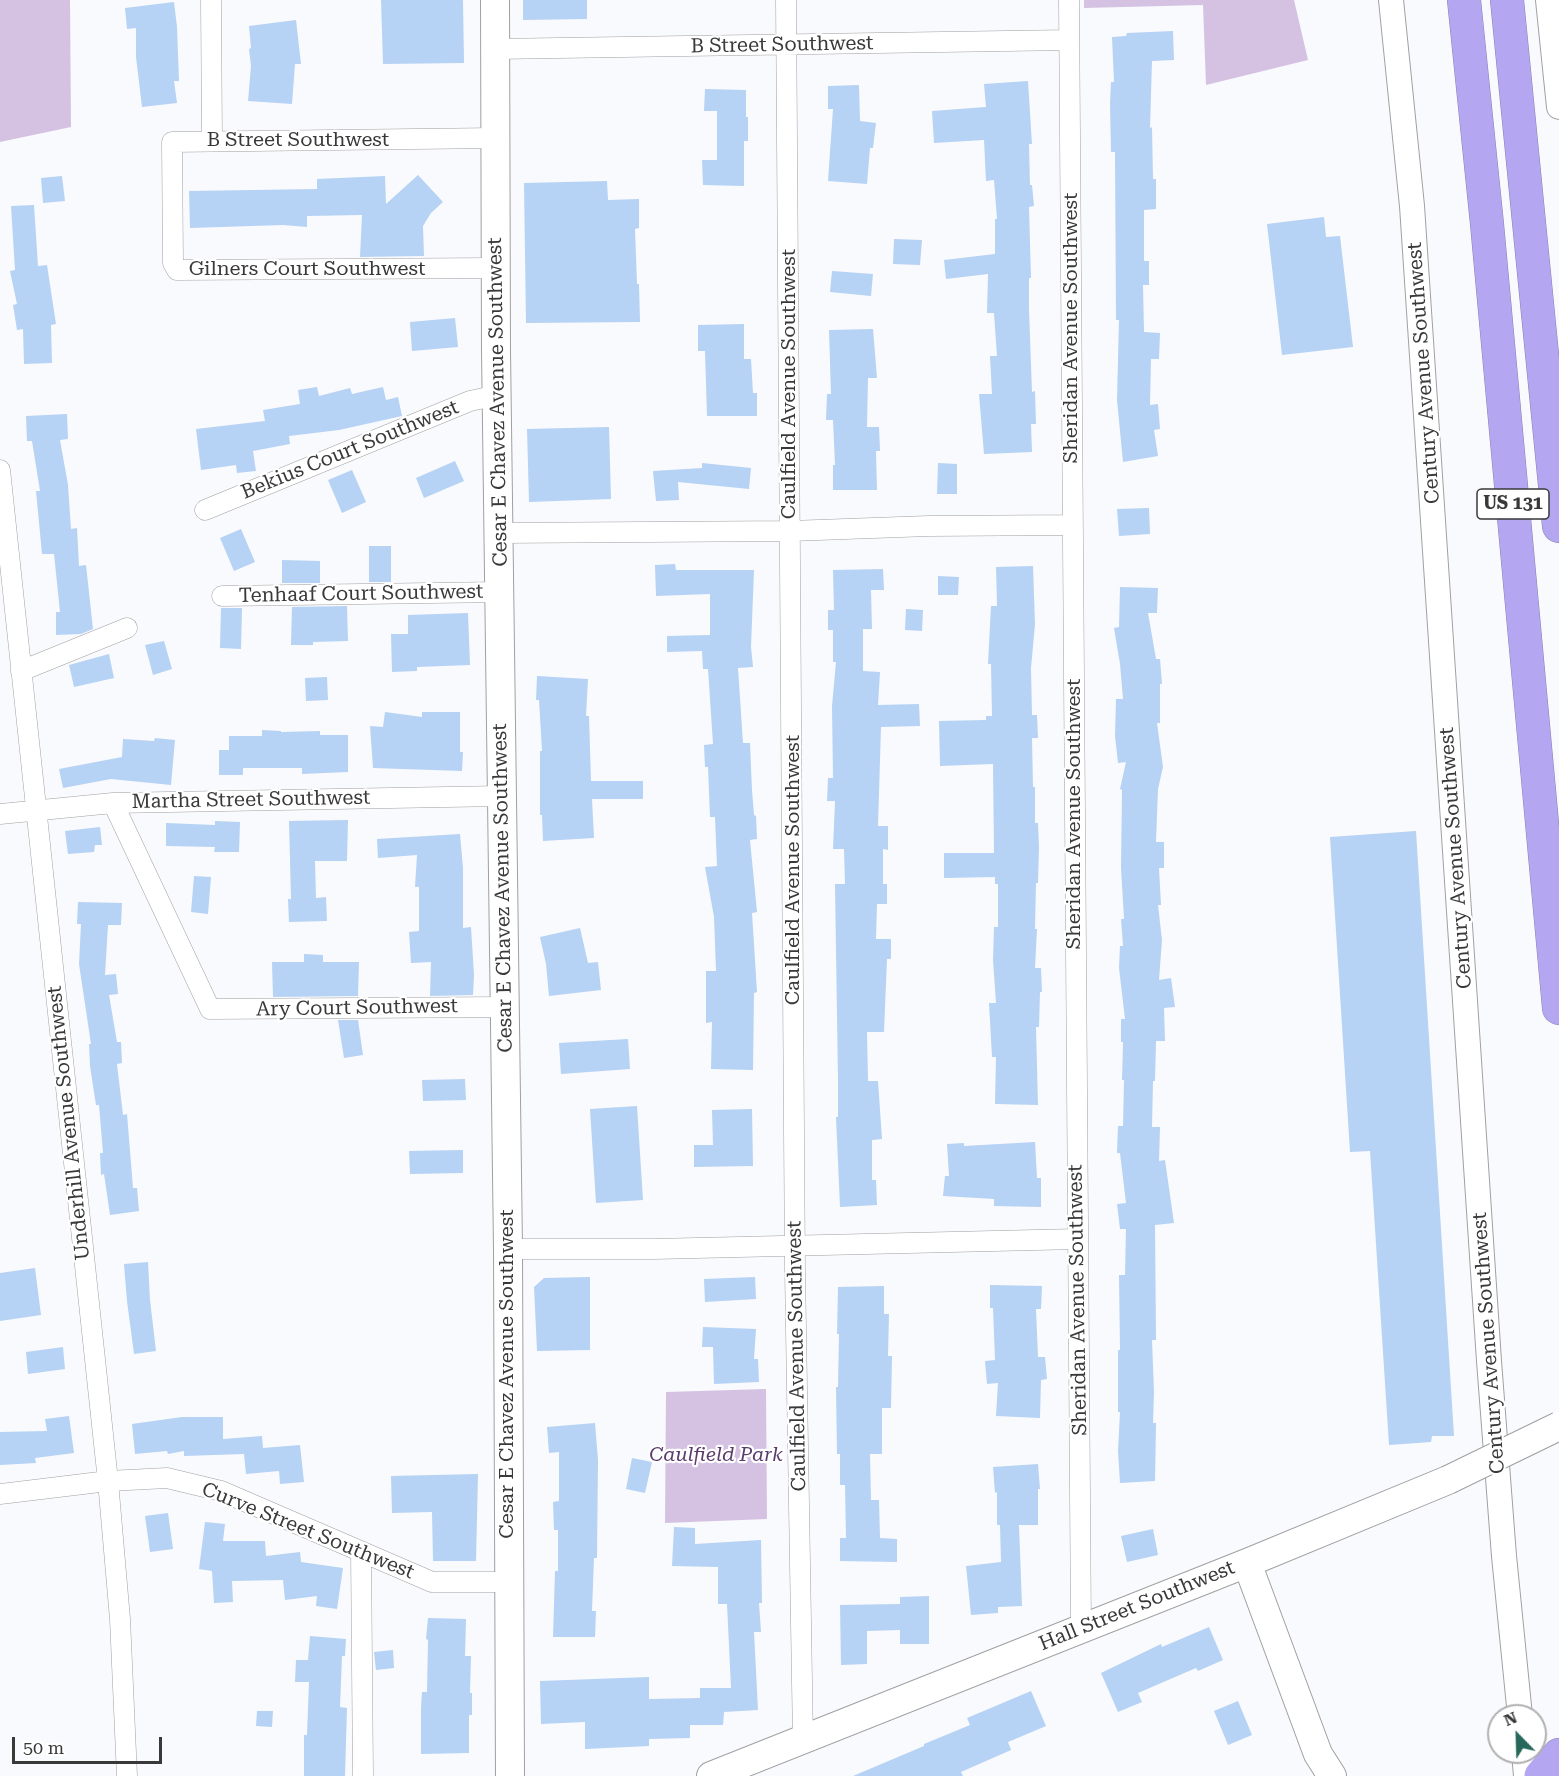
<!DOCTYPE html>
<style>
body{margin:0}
#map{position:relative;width:1559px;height:1776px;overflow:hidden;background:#f9fafd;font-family:"Roboto Serif",serif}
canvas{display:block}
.north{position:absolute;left:1487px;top:1704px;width:60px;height:60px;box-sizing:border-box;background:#fff;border:2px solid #b0b0b0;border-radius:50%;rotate:337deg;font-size:16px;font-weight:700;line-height:24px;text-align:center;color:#39393a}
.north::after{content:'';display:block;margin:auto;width:21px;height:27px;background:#26695b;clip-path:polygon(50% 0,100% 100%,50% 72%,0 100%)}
.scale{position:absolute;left:12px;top:1737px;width:150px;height:27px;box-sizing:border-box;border:3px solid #39393a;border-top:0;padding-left:8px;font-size:18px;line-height:21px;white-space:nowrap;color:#39393a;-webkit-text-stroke:4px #fff;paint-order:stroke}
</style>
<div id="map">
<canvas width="1559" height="1776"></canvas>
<div class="north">N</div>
<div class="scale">50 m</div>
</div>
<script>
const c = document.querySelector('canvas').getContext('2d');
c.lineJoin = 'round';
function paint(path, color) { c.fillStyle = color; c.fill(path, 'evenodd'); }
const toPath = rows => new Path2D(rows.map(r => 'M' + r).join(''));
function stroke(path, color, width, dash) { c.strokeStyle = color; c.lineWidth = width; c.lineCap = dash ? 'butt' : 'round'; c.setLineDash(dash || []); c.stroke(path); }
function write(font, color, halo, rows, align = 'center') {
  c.font = font + ' "Roboto Serif",serif'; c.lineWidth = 4.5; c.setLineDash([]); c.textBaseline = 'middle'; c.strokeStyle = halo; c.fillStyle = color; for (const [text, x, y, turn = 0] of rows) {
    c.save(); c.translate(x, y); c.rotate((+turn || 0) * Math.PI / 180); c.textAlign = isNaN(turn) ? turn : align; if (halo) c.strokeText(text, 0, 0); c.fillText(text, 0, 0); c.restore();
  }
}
paint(toPath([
 [0,0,70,0,71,127,0,142],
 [1084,0,1294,0,1308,60,1206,85,1203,5,1084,8],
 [766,1389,767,1519,665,1523,666,1392]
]), '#d5c2e2');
paint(toPath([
 [381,0,463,0,464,63,383,64],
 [523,0,587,0,587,19,523,20],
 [174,2,177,27,179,81,174,81,177,103,142,107,136,57,136,28,127,29,125,8],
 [296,20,301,64,295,64,292,104,248,101,251,66,249,49,251,48,249,26],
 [1173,31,1174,60,1152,61,1150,128,1152,127,1153,179,1156,179,1156,209,1144,210,1144,261,1149,261,1149,285,1143,285,1144,332,1160,333,1159,359,1151,359,1150,405,1158,404,1160,429,1154,430,1158,456,1123,462,1117,400,1119,320,1116,320,1115,152,1111,152,1110,103,1111,82,1114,82,1112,37,1126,36,1127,33],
 [1028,81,1032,144,1029,144,1030,185,1032,185,1034,206,1029,207,1031,278,1029,278,1029,309,1032,392,1035,391,1036,424,1031,424,1032,452,984,454,979,394,992,394,990,356,997,356,994,313,987,313,988,274,946,279,944,260,995,254,995,219,997,219,994,180,986,181,984,140,934,143,932,111,986,107,984,84],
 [859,85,860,121,876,123,873,148,870,148,867,184,828,181,833,109,828,109,828,86],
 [705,89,746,90,746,117,748,117,748,141,744,141,744,186,703,185,702,160,717,160,717,111,704,111],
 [418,175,443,202,431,213,423,226,424,256,360,257,362,215,307,216,307,227,283,225,190,228,189,191,317,189,317,179,385,176,386,204],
 [62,176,65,201,43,203,41,178],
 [607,181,608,200,639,199,639,228,635,229,637,284,639,284,640,322,526,323,524,183],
 [34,205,38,266,47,265,56,324,51,325,52,363,24,364,23,329,17,330,13,305,17,304,10,271,15,270,11,206],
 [1324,217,1326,237,1340,236,1353,347,1282,355,1267,224],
 [894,239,922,240,920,265,893,264],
 [832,271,873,274,871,296,830,292],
 [455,318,458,347,412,351,410,322],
 [744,324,744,359,751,359,753,393,757,393,757,416,707,416,705,351,698,351,698,325],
 [873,329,877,378,868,378,867,427,879,427,880,451,876,451,877,490,833,490,833,465,835,465,833,420,826,420,827,394,831,394,829,330],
 [317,387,319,396,350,388,352,394,383,387,386,400,398,397,402,416,339,430,289,436,290,444,253,451,256,471,237,473,236,465,201,470,196,429,265,421,263,410,300,404,298,390],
 [67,414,68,439,60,440,68,485,71,529,77,528,79,566,86,565,93,629,81,634,56,635,56,612,60,612,54,554,42,554,36,491,40,491,32,441,27,441,26,416],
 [609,427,611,499,529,502,527,429],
 [455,461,464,481,424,498,416,478],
 [702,463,751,468,749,489,678,482,679,500,656,501,653,471,702,468],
 [938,463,957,464,957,494,937,494],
 [352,470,366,502,342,513,328,480],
 [1149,508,1150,534,1119,536,1117,509],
 [241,529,255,562,234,571,220,538],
 [369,546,391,546,391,582,369,582],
 [282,560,320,561,320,583,282,583],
 [675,564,676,570,754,570,751,647,753,667,738,668,743,743,750,743,752,790,754,815,756,816,757,839,750,840,757,912,752,913,757,992,754,993,753,1070,711,1069,712,1022,706,1023,706,971,716,971,714,917,705,867,717,866,715,817,710,817,708,767,705,767,704,745,713,744,708,669,703,669,702,651,667,652,667,636,710,635,710,594,656,596,655,565],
 [1033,566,1035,624,1031,668,1032,715,1037,715,1038,738,1032,738,1033,787,1035,787,1035,823,1038,823,1039,847,1038,883,1036,883,1035,929,1037,929,1035,968,1041,968,1042,992,1040,992,1039,1027,1036,1027,1038,1105,995,1104,996,1057,992,1057,989,1003,996,1003,993,960,994,927,998,927,998,884,995,884,995,877,944,878,944,853,994,853,993,764,940,766,939,721,986,720,986,716,992,716,991,664,988,664,991,606,997,606,996,567],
 [883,569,884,590,871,590,872,629,863,629,863,671,880,672,878,705,919,704,920,726,881,727,878,826,888,826,888,850,883,849,883,884,887,884,887,904,877,904,876,939,891,939,891,959,887,959,884,1032,867,1032,868,1081,878,1081,882,1139,872,1140,872,1180,876,1180,877,1205,840,1207,836,1117,838,1117,838,1081,835,884,845,884,844,849,833,849,835,801,827,801,828,778,833,778,832,706,836,662,833,662,833,630,828,630,828,610,834,610,833,570],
 [938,576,959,577,958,595,938,595],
 [1120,587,1158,588,1157,613,1148,613,1156,659,1160,659,1162,684,1160,684,1160,723,1157,723,1163,767,1158,789,1156,842,1164,842,1164,868,1159,868,1161,905,1158,905,1162,940,1159,980,1171,978,1175,1007,1164,1008,1165,1041,1156,1041,1155,1081,1153,1081,1152,1127,1160,1127,1159,1161,1165,1160,1174,1223,1155,1225,1156,1340,1152,1340,1154,1392,1153,1423,1156,1423,1155,1481,1120,1483,1118,1451,1120,1412,1118,1412,1118,1350,1120,1350,1119,1275,1125,1275,1126,1229,1120,1229,1117,1204,1126,1203,1120,1153,1117,1153,1118,1126,1123,1126,1124,1080,1122,1080,1123,1042,1121,1042,1121,1019,1125,1019,1119,968,1120,946,1123,946,1121,919,1124,919,1121,868,1122,790,1120,789,1126,762,1118,763,1115,736,1116,699,1123,699,1120,664,1114,628,1119,627],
 [347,606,348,641,313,642,313,645,291,645,292,607],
 [221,608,242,608,241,649,220,648],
 [906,609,923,610,922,631,905,630],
 [468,613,470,665,417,667,417,671,392,672,391,634,408,634,408,615],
 [164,641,172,669,153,675,145,645],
 [109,654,114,678,74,687,69,665],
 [537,676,588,679,586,716,589,716,591,781,643,781,643,799,592,799,594,838,543,841,542,815,540,815,540,751,542,751,539,700,536,700],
 [327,677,328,700,306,701,305,678],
 [385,712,422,717,422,712,460,712,460,752,463,752,462,771,373,768,370,726,383,727],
 [262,730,281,731,281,732,320,731,320,735,348,735,348,772,302,774,302,768,243,768,243,775,219,775,219,750,229,750,229,736,262,736],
 [155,738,175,740,171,785,111,779,63,788,59,769,122,757,123,739,154,741],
 [348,820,347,861,315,861,316,898,326,897,327,921,289,922,288,899,291,899,289,821],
 [215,821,240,822,239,852,214,852,215,847,166,846,166,823,215,825],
 [100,827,102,845,95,845,94,852,68,854,65,831],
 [1416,831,1454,1436,1432,1436,1431,1442,1389,1445,1370,1151,1350,1152,1330,837],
 [460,834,463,868,463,928,471,927,474,975,473,995,430,996,431,962,411,963,409,932,419,931,419,887,415,887,417,855,378,858,377,839],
 [194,876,211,877,208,914,191,912],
 [78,902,122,903,121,925,108,925,105,975,116,974,118,994,109,995,117,1042,121,1042,122,1063,117,1064,123,1115,127,1114,133,1188,137,1188,139,1211,110,1215,104,1174,101,1175,100,1153,103,1153,99,1105,96,1105,90,1066,89,1044,91,1044,79,964,81,924,77,924],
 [580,928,588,963,598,962,601,990,549,996,546,964,540,937],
 [304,954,323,955,323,962,359,962,358,996,273,997,272,962,304,962],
 [338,1020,358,1020,363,1055,344,1058],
 [628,1039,630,1069,561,1074,559,1043],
 [465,1079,466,1100,423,1101,422,1080],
 [637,1106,643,1200,596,1203,590,1109],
 [752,1109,753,1166,694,1167,694,1145,713,1145,712,1110],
 [1035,1142,1037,1178,1041,1178,1041,1207,994,1206,994,1199,943,1196,945,1176,949,1176,947,1144,964,1143,964,1146],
 [463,1150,463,1173,410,1174,409,1151],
 [148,1262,150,1300,156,1351,134,1354,127,1301,124,1264],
 [35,1268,41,1315,0,1321,0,1273],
 [590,1277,590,1350,537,1351,534,1287,544,1278],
 [755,1277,756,1299,705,1302,704,1279],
 [990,1285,1042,1286,1041,1309,1036,1309,1038,1357,1045,1357,1047,1379,1041,1380,1040,1418,996,1416,998,1383,987,1384,985,1361,995,1360,993,1308,990,1308],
 [884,1286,884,1314,889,1314,888,1356,892,1356,891,1408,882,1408,882,1454,870,1454,871,1500,879,1500,880,1538,897,1539,897,1562,840,1561,840,1538,846,1538,845,1485,840,1485,840,1454,837,1454,836,1387,838,1387,839,1334,837,1334,838,1287],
 [703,1327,756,1329,754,1359,758,1359,759,1382,714,1384,713,1347,702,1347],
 [63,1347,65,1369,28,1374,26,1352],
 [69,1416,74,1453,35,1458,36,1463,0,1465,0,1432,47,1431,45,1419],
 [182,1417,223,1417,223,1439,262,1436,263,1448,300,1445,304,1482,280,1484,279,1471,246,1474,244,1454,184,1456,184,1451,168,1454,167,1451,135,1454,132,1424],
 [595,1423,598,1460,597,1558,594,1558,592,1611,596,1611,595,1637,553,1637,555,1571,558,1571,558,1530,554,1530,553,1502,559,1501,559,1452,549,1453,547,1427],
 [632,1458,652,1462,645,1493,626,1489],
 [1038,1464,1040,1489,1038,1489,1038,1525,1019,1525,1022,1606,998,1607,998,1613,971,1615,966,1566,1001,1562,1000,1525,997,1525,997,1492,995,1493,993,1467],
 [478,1474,476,1561,433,1561,432,1512,392,1513,391,1476],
 [168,1513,173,1549,150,1552,145,1516],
 [205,1522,225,1524,223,1541,265,1541,266,1556,300,1552,301,1562,343,1568,337,1609,316,1606,317,1596,285,1600,283,1580,232,1581,233,1602,214,1603,212,1571,199,1569],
 [674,1527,695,1528,695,1544,761,1540,762,1603,759,1603,761,1632,754,1632,758,1710,724,1712,723,1725,690,1725,690,1738,649,1739,649,1746,585,1749,585,1722,541,1724,540,1681,649,1677,649,1699,700,1698,700,1688,731,1688,727,1604,718,1604,718,1567,672,1566],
 [1153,1529,1158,1555,1127,1562,1121,1536],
 [929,1596,929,1644,900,1644,900,1630,867,1631,867,1664,841,1665,840,1605,900,1604,900,1597],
 [428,1618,466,1619,465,1656,471,1656,470,1693,472,1693,472,1715,469,1715,469,1753,421,1754,421,1708,422,1692,427,1692,428,1640,426,1639],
 [1209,1627,1223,1660,1198,1671,1196,1668,1138,1693,1142,1702,1118,1712,1101,1673,1161,1644,1162,1647],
 [310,1636,346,1639,345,1656,342,1656,340,1707,347,1708,345,1776,304,1776,304,1735,307,1735,309,1682,295,1682,296,1660,308,1660],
 [393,1650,394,1668,376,1670,374,1652],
 [1031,1691,1046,1726,1008,1742,1011,1750,961,1772,963,1776,853,1776,924,1746,924,1744,970,1725,967,1718],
 [1238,1701,1252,1735,1228,1745,1214,1711],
 [257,1711,273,1711,272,1727,256,1726]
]), '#b6d2f4');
const minor = toPath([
 [211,0,212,141],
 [786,0,795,1271,803,1740],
 [1069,0,1081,1628],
 [495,49,1069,40],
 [495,138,172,142,173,263,177,270,495,268],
 [0,470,108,1481,120,1619,127,1776],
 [205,510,470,401,484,398,498,398],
 [499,533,790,531,929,526,1072,525],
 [222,596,500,592],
 [21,671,127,628],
 [113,803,210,1009,504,1007],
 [0,814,113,803,502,796],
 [508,1249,654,1249,1078,1239],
 [0,1494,108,1481,167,1478,221,1491,432,1582,508,1582],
 [361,1551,363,1776]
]);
const tertiary = toPath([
 [1391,0,1412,206,1489,1361,1504,1556,1520,1716],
 [1548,0,1559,107],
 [1524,1752,1526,1776]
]);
const secondary = toPath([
 [495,0,496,350,508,1249,510,1776],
 [1247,1563,1318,1754,1332,1776],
 [711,1776,1247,1563,1448,1480]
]);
const motorway = toPath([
 [1464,0,1487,224,1559,1008],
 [1507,0,1559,526],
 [1541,1776,1559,1755]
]);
stroke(minor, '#a0a0a3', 21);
stroke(tertiary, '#a0a0a3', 26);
stroke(secondary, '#a0a0a3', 30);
stroke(motorway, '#8980b1', 34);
stroke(minor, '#fff', 20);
stroke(tertiary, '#fff', 24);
stroke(secondary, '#fff', 28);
stroke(motorway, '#b4a6f1', 33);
const secondaryBridge = toPath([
 [1448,1480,1559,1426]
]);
stroke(secondaryBridge, '#a0a0a3', 30, []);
stroke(secondaryBridge, '#fff', 28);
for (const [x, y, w] of [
 [1513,504,72]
]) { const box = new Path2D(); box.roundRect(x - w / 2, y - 15, w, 30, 4.5); c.fillStyle = '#fff'; c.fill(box); stroke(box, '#39393a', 1.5); }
write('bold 18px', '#39393a', null, [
 ["US 131",1513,504]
]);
write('20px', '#39393a', '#fff', [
 ["B Street Southwest",782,45,-1],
 ["B Street Southwest",298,140],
 ["Gilners Court Southwest",307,269],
 ["Sheridan Avenue Southwest",1071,328,-90],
 ["Century Avenue Southwest",1424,373,-94],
 ["Caulfield Avenue Southwest",789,384,-90],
 ["Cesar E Chavez Avenue Southwest",498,402,-91],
 ["Bekius Court Southwest",350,450,-22],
 ["Tenhaaf Court Southwest",361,594,-1],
 ["Martha Street Southwest",251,800,-1],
 ["Sheridan Avenue Southwest",1074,814,-90],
 ["Century Avenue Southwest",1456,858,-94],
 ["Caulfield Avenue Southwest",793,870,-90],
 ["Cesar E Chavez Avenue Southwest",503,888,-91],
 ["Ary Court Southwest",357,1008,-1],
 ["Underhill Avenue Southwest",69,1123,-96],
 ["Sheridan Avenue Southwest",1078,1300,-91],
 ["Century Avenue Southwest",1489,1343,-94],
 ["Caulfield Avenue Southwest",797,1356,-91],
 ["Cesar E Chavez Avenue Southwest",507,1374,-90],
 ["Curve Street Southwest",308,1531,22],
 ["Hall Street Southwest",1137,1606,-22]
]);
write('italic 20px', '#5a3c6c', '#fff', [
 ["Caulfield Park",716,1455]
]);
</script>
